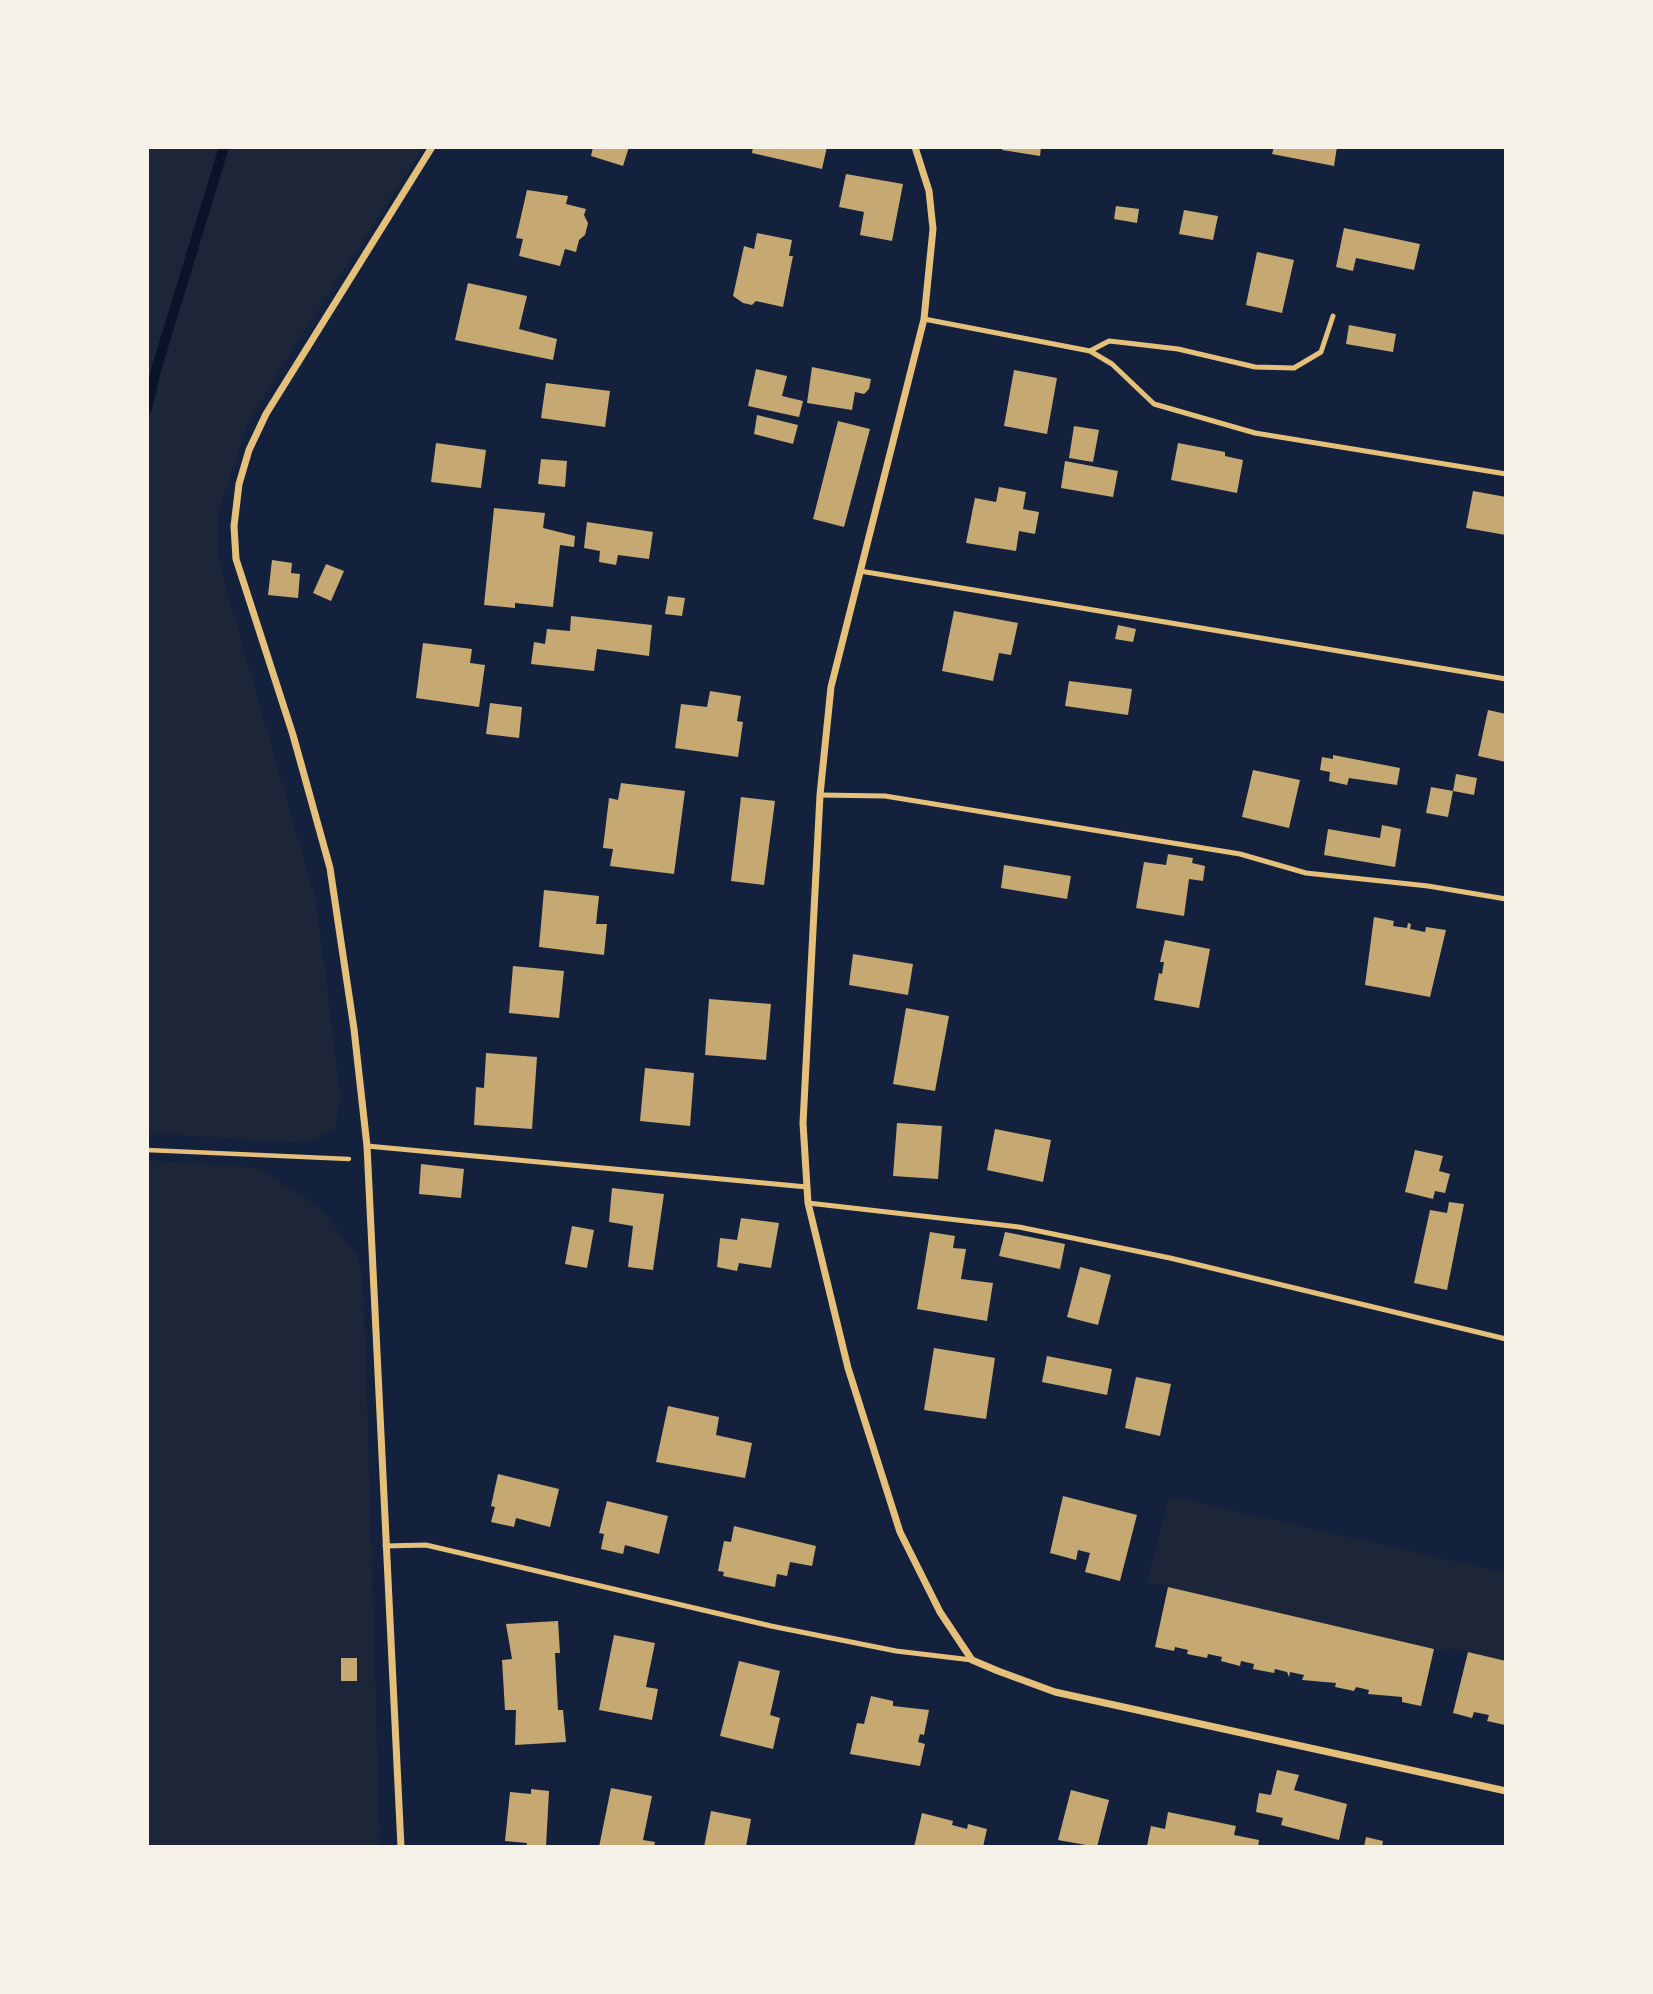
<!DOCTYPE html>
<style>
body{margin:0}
#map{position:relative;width:1653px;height:1994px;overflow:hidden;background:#14213d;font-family:Montserrat,sans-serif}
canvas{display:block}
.frame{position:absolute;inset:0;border:149px solid #f6f1e7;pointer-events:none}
</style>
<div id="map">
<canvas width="1653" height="1994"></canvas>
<div class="frame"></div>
</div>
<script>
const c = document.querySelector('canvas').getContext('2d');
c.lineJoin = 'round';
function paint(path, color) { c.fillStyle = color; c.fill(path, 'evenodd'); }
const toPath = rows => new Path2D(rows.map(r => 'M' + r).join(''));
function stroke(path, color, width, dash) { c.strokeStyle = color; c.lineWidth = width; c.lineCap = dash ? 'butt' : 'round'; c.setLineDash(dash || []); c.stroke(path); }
paint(toPath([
 [147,147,424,147,292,350,246,427,219,510,217,556,315,898,326,977,340,1098,335,1130,304,1143,147,1133],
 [147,1160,258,1168,321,1209,356,1254,362,1274,365,1332,380,1847,147,1847],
 [1169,1496,1506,1573,1506,1661,1451,1648,1449,1652,1434,1649,1147,1582]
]), '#1d2539');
stroke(toPath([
 [147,409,156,370,224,147]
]), '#0b132b', 10);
paint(toPath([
 [593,147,629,147,623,166,591,156],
 [753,147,827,147,822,169,752,153],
 [1003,147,1041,147,1040,156,1002,150],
 [1274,147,1337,147,1334,166,1272,154],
 [846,174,903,184,892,241,860,235,864,212,839,207],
 [527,190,568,196,566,204,586,209,584,215,588,223,585,235,579,240,576,252,565,249,560,266,519,256,523,239,516,238],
 [1116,206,1139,209,1137,223,1114,219],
 [1184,210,1218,216,1213,240,1179,234],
 [1344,228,1420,244,1414,270,1356,258,1353,271,1336,267],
 [757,233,792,240,789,256,793,256,783,307,756,301,752,305,743,303,733,296,744,246,754,249],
 [1257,252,1294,260,1282,313,1246,305],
 [468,283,527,296,519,329,557,339,553,360,455,340],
 [1349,325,1396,334,1393,352,1346,344],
 [812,367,871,379,869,389,864,394,855,392,852,410,807,403],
 [756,369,787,376,782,396,803,401,799,417,748,406],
 [1014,370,1057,378,1047,434,1004,426],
 [546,383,610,391,605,427,541,418],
 [757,415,798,425,793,444,754,434],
 [838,421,870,429,844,527,813,519],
 [1074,426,1099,430,1093,462,1069,458],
 [436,443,486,450,481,488,431,482],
 [1178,443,1225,452,1225,456,1243,460,1237,493,1171,480],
 [541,459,567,461,565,487,538,484],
 [1065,461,1118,471,1113,497,1061,488],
 [999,487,1026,492,1023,509,1039,512,1035,534,1019,531,1016,551,966,543,975,498,996,502],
 [1473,491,1506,497,1506,535,1466,528],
 [494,508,545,513,543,528,575,536,574,547,560,545,553,607,515,603,515,608,484,605],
 [587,522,653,532,649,559,618,555,616,565,599,562,600,551,584,548],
 [272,560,292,563,291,573,300,574,298,598,268,595],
 [326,564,344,571,331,601,313,593],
 [668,596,685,598,682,616,665,614],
 [954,611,1018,623,1011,655,999,653,993,681,942,671],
 [571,616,652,625,649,656,597,649,594,671,531,664,534,642,545,644,547,629,570,631],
 [1118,625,1136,629,1133,642,1115,639],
 [423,643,472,649,470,663,485,665,479,707,416,698],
 [1069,681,1132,689,1128,715,1065,706],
 [710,691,741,696,737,721,743,722,738,757,675,748,681,704,707,707],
 [490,703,522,707,519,738,486,734],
 [1488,710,1506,714,1506,762,1478,756],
 [1333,755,1400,768,1397,785,1349,778,1347,785,1329,781,1330,772,1320,770,1322,757,1333,759],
 [1253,770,1300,780,1289,828,1242,817],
 [1456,774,1477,778,1474,795,1453,791],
 [621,783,685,791,674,874,610,866,613,849,603,848,609,798,618,800],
 [1431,787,1453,791,1448,817,1426,813],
 [741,797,775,801,764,885,731,881],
 [1382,825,1401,829,1395,867,1324,855,1328,829,1380,838],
 [1168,854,1193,858,1192,863,1205,866,1203,881,1189,879,1184,916,1136,908,1144,862,1166,865],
 [1004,865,1071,876,1067,899,1001,888],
 [544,890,599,896,596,924,607,924,604,955,539,947],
 [1374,917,1394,921,1393,926,1407,928,1408,923,1411,924,1410,929,1425,932,1426,927,1446,930,1430,997,1365,985],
 [1165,940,1210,949,1199,1008,1154,1000,1159,973,1162,974,1164,962,1160,962],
 [853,954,913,964,908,995,849,985],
 [513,966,564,971,559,1018,509,1013],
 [709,999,771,1004,766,1060,705,1055],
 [906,1008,949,1016,935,1091,893,1084],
 [486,1053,537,1057,532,1129,474,1125,476,1087,484,1088],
 [645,1068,694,1073,690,1126,640,1121],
 [897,1123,942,1126,938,1179,893,1176],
 [995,1129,1051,1140,1043,1182,987,1170],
 [1415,1150,1443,1156,1439,1171,1450,1174,1445,1193,1435,1191,1433,1199,1405,1192],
 [421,1164,464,1169,461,1198,419,1194],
 [612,1188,664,1194,653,1270,628,1267,633,1226,609,1222],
 [1449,1202,1464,1204,1447,1290,1414,1283,1430,1210,1447,1213],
 [741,1218,779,1223,771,1268,739,1263,737,1271,717,1267,720,1238,737,1240],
 [572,1226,594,1230,587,1268,565,1264],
 [930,1232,955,1236,953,1248,966,1249,961,1279,993,1283,987,1321,917,1309],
 [1005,1232,1065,1244,1060,1269,999,1256],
 [1080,1267,1111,1275,1098,1325,1067,1317],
 [934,1348,995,1358,986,1419,924,1410],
 [1047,1356,1112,1369,1107,1395,1042,1382],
 [1136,1377,1171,1384,1160,1436,1125,1428],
 [668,1406,719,1417,716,1435,752,1443,745,1478,656,1462],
 [498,1474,559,1489,550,1527,516,1518,514,1527,491,1522,495,1507,491,1506],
 [1063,1496,1137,1515,1120,1581,1085,1572,1090,1553,1078,1550,1076,1560,1050,1553],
 [607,1501,668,1516,659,1554,625,1545,623,1554,601,1549,604,1534,599,1533],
 [734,1526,816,1546,812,1566,790,1562,787,1576,777,1574,775,1587,723,1576,724,1572,718,1571,724,1541,731,1542],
 [1168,1587,1434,1649,1421,1706,1402,1702,1402,1697,1368,1694,1369,1690,1356,1687,1354,1691,1335,1687,1336,1683,1302,1680,1304,1675,1290,1672,1289,1677,1287,1672,1275,1669,1274,1673,1253,1669,1254,1664,1241,1661,1240,1666,1221,1661,1222,1657,1208,1654,1207,1658,1187,1654,1188,1650,1175,1647,1174,1651,1155,1647],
 [558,1621,560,1653,555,1653,558,1710,563,1710,566,1742,515,1745,516,1710,505,1710,502,1660,512,1659,506,1624],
 [614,1635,655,1643,646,1687,658,1689,652,1720,599,1710],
 [1468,1652,1506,1661,1505,1725,1487,1721,1489,1715,1474,1712,1472,1718,1453,1713],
 [341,1658,357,1658,357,1681,341,1681],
 [739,1661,780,1671,770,1715,780,1718,773,1749,720,1736],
 [871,1696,893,1701,893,1706,929,1710,924,1735,920,1734,918,1742,925,1744,920,1766,850,1754,857,1723,864,1724],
 [1277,1770,1299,1775,1294,1790,1347,1804,1339,1840,1281,1825,1283,1818,1256,1812,1259,1793,1271,1795],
 [611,1788,652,1796,643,1840,655,1842,654,1847,599,1847],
 [531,1789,549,1791,546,1847,526,1847,527,1843,505,1841,510,1792,531,1794],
 [1071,1790,1109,1800,1097,1847,1058,1840],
 [711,1811,751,1819,746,1847,704,1847],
 [1168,1812,1236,1826,1234,1835,1259,1840,1258,1847,1147,1846,1151,1826,1165,1829],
 [922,1813,953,1821,952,1825,967,1829,968,1824,987,1829,983,1847,914,1847],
 [1366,1837,1383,1841,1382,1847,1364,1847]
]), '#c6a872');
stroke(toPath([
 [147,1150,349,1159]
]), '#e5c07b', 4.5);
stroke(toPath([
 [924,319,1090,351,1112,364,1154,404,1255,433,1506,474],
 [1090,351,1109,341,1127,343,1178,349,1255,367,1294,368,1321,352,1333,316],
 [860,571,1506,679],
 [820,795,885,796,1240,854,1306,873,1428,886,1506,899],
 [367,1146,807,1187],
 [808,1203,1019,1227,1170,1258,1506,1339],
 [385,1546,426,1545,771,1626,896,1651,972,1660]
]), '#e5c07b', 5);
stroke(toPath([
 [915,147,929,191,933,229,924,319,831,687,820,795,803,1123,808,1203,848,1368,900,1532,940,1612,972,1660,998,1671,1055,1692,1506,1791],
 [401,1847,367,1146,354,1029,330,868,293,735,236,559,234,526,239,484,249,450,266,414,432,147]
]), '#e5c07b', 7);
</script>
